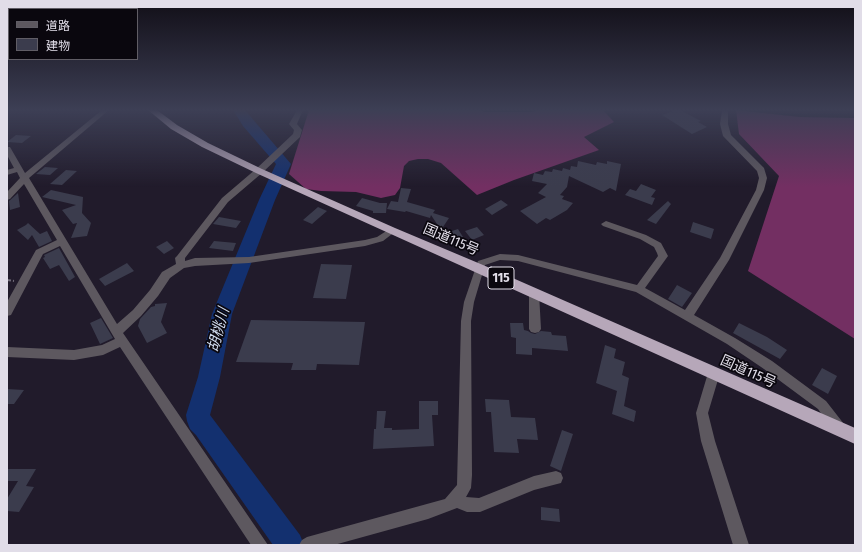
<!DOCTYPE html>
<meta charset="utf-8">
<style>
body{margin:0}
#map{position:relative;width:862px;height:552px;overflow:hidden;background:#211b2b;font-family:"Fira Sans Condensed","Noto Sans JP",sans-serif}
canvas{display:block}
.frame{position:absolute;inset:0;border:8px solid #e1dde8;pointer-events:none}
.legend{position:absolute;left:8px;top:8px;width:130px;height:52px;box-sizing:border-box;background:#0a070e;border:1px solid #605d65;margin:0;padding:5px 7px;list-style:none;font-size:12px;color:#e1dde8}
.legend li{display:flex;align-items:center;gap:8px;height:20px}
.legend b{width:20px;border:1px solid #605d65}
</style>
<div id="map">
<canvas width="862" height="552"></canvas>
<div class="frame"></div>
<ul class="legend">
<li><b style="height:5px;background:#5d585f"></b>道路</li>
<li><b style="height:11px;background:#3b3c4d"></b>建物</li>
</ul>
</div>
<script>
const c = document.querySelector('canvas').getContext('2d');
c.lineJoin = 'round';
function paint(path, color) { c.fillStyle = color; c.fill(path, 'evenodd'); }
const toPath = rows => new Path2D(rows.map(r => 'M' + r).join(''));
function stroke(path, color, width, dash) { c.strokeStyle = color; c.lineWidth = width; c.lineCap = dash ? 'butt' : 'round'; c.setLineDash(dash || []); c.stroke(path); }
function write(font, color, halo, rows, align = 'center') {
  c.font = font + ' "Fira Sans Condensed","Noto Sans JP",sans-serif'; c.lineWidth = 3.5; c.setLineDash([]); c.textBaseline = 'middle'; c.strokeStyle = halo; c.fillStyle = color; for (const [text, x, y, turn = 0] of rows) {
    c.save(); c.translate(x, y); c.rotate((+turn || 0) * Math.PI / 180); c.textAlign = isNaN(turn) ? turn : align; if (halo) c.strokeText(text, 0, 0); c.fillText(text, 0, 0); c.restore();
  }
}
paint(toPath([
 [309,110,480,110,485,112,531,112,541,110,603,110,614,122,584,137,599,150,514,180,477,195,441,163,428,159,418,159,409,161,404,166,400,188,395,195,381,198,356,192,321,191,306,189,289,174],
 [736,110,800,117,855,118,855,339,748,271,779,176,739,134]
]), '#732f62');
paint(toPath([
 [233,110,245,110,291,164,275,200,232,314,220,377,210,415,300,535,304,545,273,545,196,435,190,429,187,421,186,415,198,377,212,314,259,200,276,164,243,126,233,110]
]), '#13306f');
paint(toPath([
 [676,110,680,110,701,121,698,122,707,127,692,134,662,115],
 [16,135,31,136,22,143,7,142],
 [578,161,596,165,597,162,607,164,607,161,621,164,616,191,610,188,603,192,569,176,567,187,560,195,564,196,562,199,573,203,567,210,550,220,546,218,537,224,520,211,546,197,538,193,547,184,532,181,534,173,543,175,545,171,552,172,553,169,562,171,563,168,570,170,571,166,577,167],
 [45,167,58,168,50,175,36,174],
 [66,170,77,171,62,185,50,184],
 [641,184,656,190,651,197,655,198,652,205,625,195,630,189,636,191],
 [401,188,411,189,407,202,435,210,433,213,449,218,441,230,431,215,430,218,406,211,405,212,387,209,391,201,398,202],
 [51,190,83,197,82,213,91,223,87,236,71,238,77,223,73,224,62,210,76,205,42,197],
 [18,193,20,207,10,210,9,201],
 [362,198,380,203,387,203,386,213,373,213,373,211,356,206],
 [501,200,508,205,492,215,485,209],
 [668,201,671,204,656,224,647,220],
 [318,207,327,211,312,224,303,220],
 [219,217,241,221,236,228,213,224],
 [693,222,714,229,711,239,690,232],
 [28,223,40,234,47,231,52,241,39,247,32,235,28,240,17,230,26,225],
 [477,227,484,235,472,240,465,231],
 [458,229,463,237,447,241,443,234],
 [167,241,174,248,164,254,156,247],
 [214,241,236,243,233,251,209,248],
 [59,248,75,277,69,281,59,265,50,269,43,258,45,257,44,255],
 [127,263,134,271,105,286,99,279],
 [321,264,352,265,346,299,313,298],
 [677,285,692,293,682,307,668,299],
 [167,303,161,322,167,333,147,343,138,326,140,319,151,307,155,306,155,304],
 [101,318,113,338,100,344,90,323],
 [251,320,365,322,359,365,317,364,316,370,291,370,293,363,236,362],
 [510,323,523,323,524,330,528,331,531,333,535,334,541,331,551,332,552,335,566,336,568,351,532,348,532,355,516,354,516,338,511,337],
 [739,323,767,337,787,350,780,359,733,333],
 [605,345,616,349,614,358,625,362,622,375,629,378,624,406,636,411,634,422,612,414,617,391,596,383],
 [822,368,837,376,828,394,812,385],
 [7,389,24,390,14,404,7,404],
 [485,399,509,400,511,417,535,418,538,440,517,439,519,453,494,452,491,412,486,412],
 [419,401,438,401,438,415,432,415,434,446,373,449,374,429,376,429,377,411,386,411,384,428,392,428,392,430,419,429],
 [562,430,573,434,561,471,550,466],
 [7,469,36,469,26,486,34,487,19,512,7,511,7,499,18,481,7,481],
 [541,507,559,509,560,522,541,520]
]), '#3b3c4d');
stroke(toPath([
 [7,280,14,281]
]), '#6f6a78', 2, [4, 2]);
paint(toPath([
 [102,110,109,110,29,178,117,324,133,310,150,290,162,272,176,264,175,258,177,256,222,198,256,169,293,134,294,130,289,124,297,110,303,110,297,124,302,130,300,137,262,173,228,202,185,258,185,261,195,258,249,257,365,240,377,237,391,228,396,231,383,241,365,246,249,263,195,266,184,268,170,278,158,296,141,316,123,333,268,545,251,545,120,347,103,355,74,360,7,357,7,347,74,350,102,345,115,339,60,246,43,254,11,315,7,316,7,302,36,250,57,240,24,184,10,199,7,200,7,192,20,178,17,172,7,175,7,170,14,168,7,155,7,147,10,147,25,173,102,110],
 [722,110,728,110,728,124,731,135,764,168,767,178,764,190,729,260,694,315,735,338,772,361,826,401,844,424,845,428,844,432,839,434,834,432,818,409,764,369,727,344,636,292,518,261,500,260,485,265,474,302,471,321,472,475,471,488,466,497,479,498,534,476,556,471,561,473,563,478,561,483,534,490,480,512,467,512,457,508,428,519,334,545,299,545,302,540,307,537,445,499,457,485,461,321,464,302,478,261,500,254,518,255,637,285,658,256,657,253,654,247,640,239,603,226,601,224,606,221,646,235,661,243,668,256,645,288,685,310,720,258,756,190,759,178,757,171,723,136,720,124,722,110],
 [534,289,538,290,539,293,541,329,539,332,535,333,531,332,529,329,529,293,530,290,534,289],
 [714,368,718,369,720,373,708,413,715,441,749,545,733,545,701,441,696,413,708,373,710,369,714,368]
]), '#5d585f');
paint(toPath([
 [148,110,157,110,177,125,208,143,262,169,395,228,483,265,855,428,855,444,256,173,202,147,171,129,148,110]
]), '#b6a7b9');
const sky = c.createLinearGradient(0, 0, 0, 187);
sky.addColorStop(0, '#120f18');
sky.addColorStop(0.59, '#3d3f55');
sky.addColorStop(1, '#3d3f5500');
c.fillStyle = sky;
c.fillRect(0, 0, 862, 187);
for (const [x, y, w] of [
 [501,278,26]
]) { const box = new Path2D(); box.roundRect(x - w / 2, y - 11, w, 22, 3); c.fillStyle = '#0a070e'; c.fill(box); stroke(box, '#e1dde8', 1); }
write('bold 13px', '#e1dde8', null, [
 ["115",501,278]
]);
write('14px', '#e1dde8', '#0a070e', [
 ["国道115号",451,240,23],
 ["国道115号",748,372,24]
]);
write('italic 15px', '#cfdaed', '#0a070e', [
 ["胡桃川",219,330,-75]
]);
</script>
